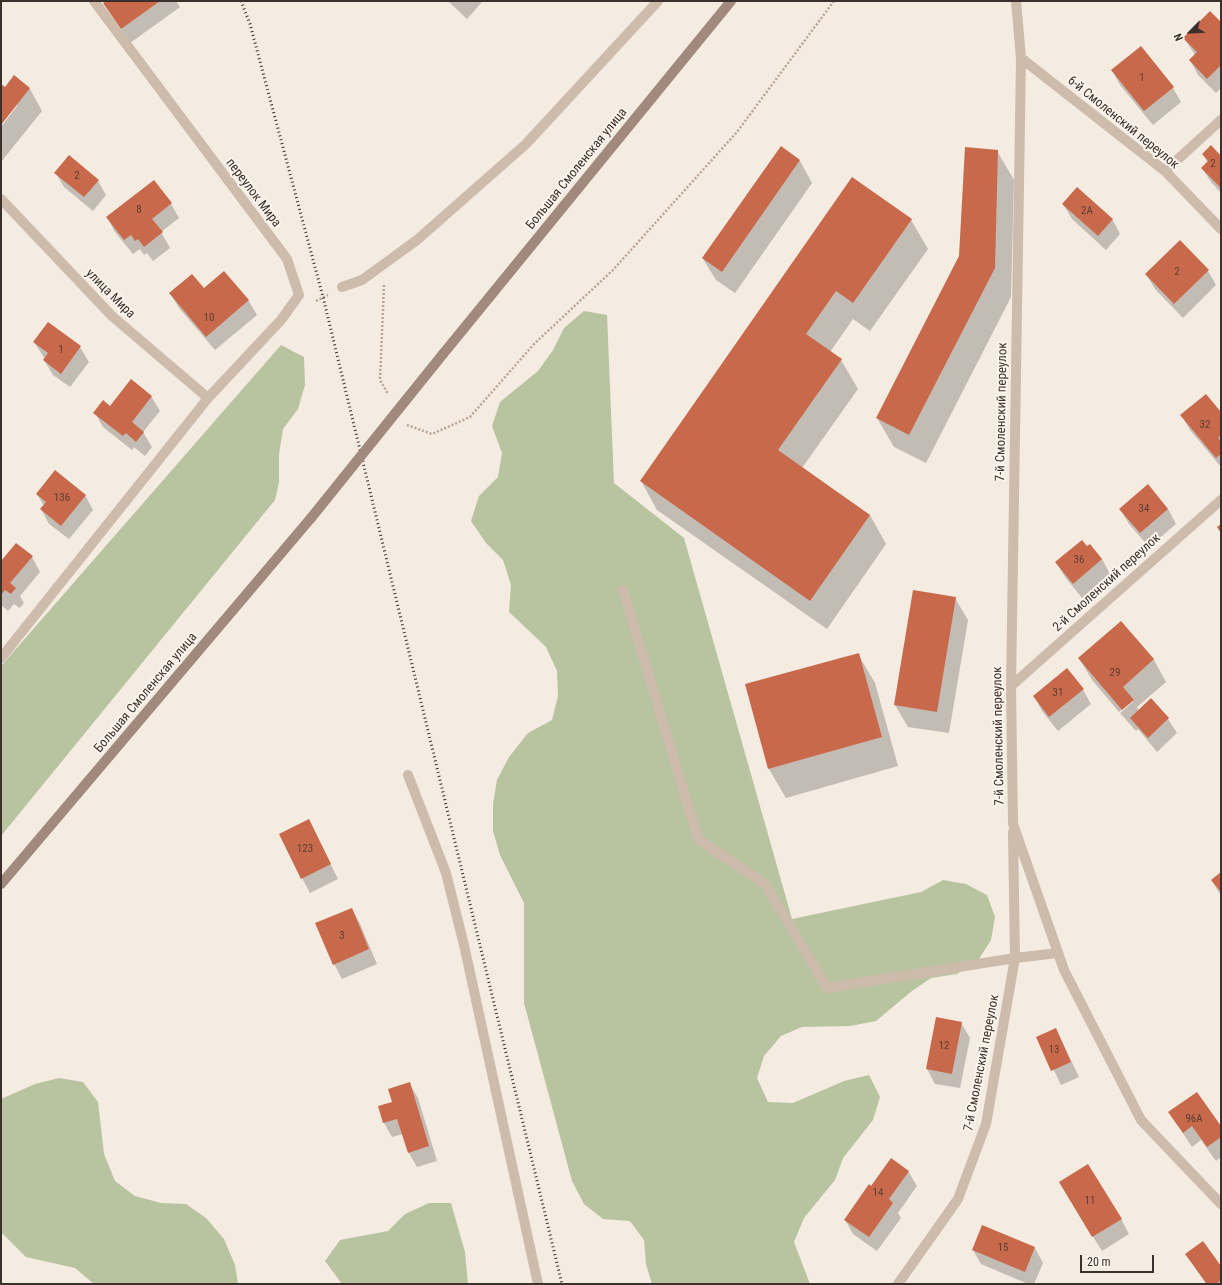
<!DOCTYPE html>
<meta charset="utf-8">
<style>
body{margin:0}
#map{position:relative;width:1222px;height:1285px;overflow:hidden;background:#f4ebe1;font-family:"Roboto Condensed",sans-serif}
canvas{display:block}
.frame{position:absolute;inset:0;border:2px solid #3b302b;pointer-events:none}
.north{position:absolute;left:1170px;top:12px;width:40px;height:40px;-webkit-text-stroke:3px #fbf5ee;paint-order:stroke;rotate:246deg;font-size:11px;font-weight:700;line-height:16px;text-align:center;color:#3b302b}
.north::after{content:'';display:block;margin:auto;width:14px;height:18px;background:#3b302b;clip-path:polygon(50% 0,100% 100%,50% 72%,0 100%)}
.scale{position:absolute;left:1080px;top:1255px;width:74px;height:18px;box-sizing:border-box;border:2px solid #3b302b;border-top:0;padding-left:5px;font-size:12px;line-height:14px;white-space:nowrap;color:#3b302b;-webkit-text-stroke:3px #fbf5ee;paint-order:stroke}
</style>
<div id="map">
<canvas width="1222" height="1285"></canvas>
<div class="frame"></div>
<div class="north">N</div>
<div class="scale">20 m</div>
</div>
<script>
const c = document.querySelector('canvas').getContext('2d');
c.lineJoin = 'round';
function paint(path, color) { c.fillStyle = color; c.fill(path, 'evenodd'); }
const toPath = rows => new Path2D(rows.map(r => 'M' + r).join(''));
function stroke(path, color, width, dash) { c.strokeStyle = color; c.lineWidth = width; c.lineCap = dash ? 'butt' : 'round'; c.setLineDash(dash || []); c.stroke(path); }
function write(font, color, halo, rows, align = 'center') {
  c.font = font + ' "Roboto Condensed",sans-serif'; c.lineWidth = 4; c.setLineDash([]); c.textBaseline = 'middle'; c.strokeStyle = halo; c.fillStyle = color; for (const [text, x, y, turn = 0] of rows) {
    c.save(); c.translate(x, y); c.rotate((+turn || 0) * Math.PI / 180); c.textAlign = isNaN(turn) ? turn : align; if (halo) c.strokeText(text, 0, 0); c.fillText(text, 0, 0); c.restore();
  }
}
paint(toPath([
 [584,311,607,315,614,483,684,538,792,919,921,892,943,880,966,884,987,895,995,917,991,940,979,959,957,974,931,978,912,991,876,1021,850,1026,802,1027,781,1036,764,1056,757,1078,768,1102,793,1103,844,1081,869,1075,880,1097,873,1120,843,1158,835,1180,804,1218,794,1242,810,1284,652,1284,646,1264,644,1240,630,1221,603,1219,584,1204,572,1181,524,1003,524,903,500,855,493,831,493,804,497,780,509,757,528,733,552,720,558,696,557,671,546,647,509,612,511,585,503,560,486,543,471,521,479,496,498,477,502,453,492,426,500,402,538,371,553,350,564,328],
 [281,345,304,357,305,385,298,409,283,429,279,454,279,482,275,500,1,836,1,666],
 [59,1078,83,1082,98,1102,104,1154,115,1181,135,1196,161,1203,186,1204,206,1218,224,1239,235,1265,238,1284,94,1284,75,1268,26,1257,1,1232,1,1099,35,1084],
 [429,1203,451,1203,465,1252,468,1284,342,1284,325,1261,340,1240,388,1231,405,1214]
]), '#b8c4a0');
paint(toPath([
 [108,1,176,1,180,7,130,43,105,4],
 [448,1,481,1,482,2,467,19],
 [1221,24,1221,88,1216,93,1198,75,1190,60,1195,55,1184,38],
 [1112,70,1173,88,1181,102,1153,125,1120,85],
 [14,77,30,89,42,111,1,162,1,127,17,106,17,104,1,123,1,85,5,88],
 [781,148,800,161,812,183,735,293,716,280,703,259],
 [997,151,1014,180,1011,297,926,463,894,447,877,418,960,256],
 [1203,154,1221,157,1221,193,1211,182,1202,168,1208,163],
 [56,173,98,181,106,195,93,211,64,187],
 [853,178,911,220,928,249,870,331,853,319,830,352,841,360,858,389,802,468,870,515,886,544,827,629,657,510,641,481],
 [171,204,179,218,161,232,170,248,153,261,147,253,144,255,140,249,133,254,115,232,107,217],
 [1063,204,1112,219,1120,234,1106,250,1072,219],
 [1208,271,1216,285,1183,318,1155,289,1146,274],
 [170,293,248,300,257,315,215,350,179,308],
 [34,342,80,347,89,362,70,387,53,375,44,360,45,359],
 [151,396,160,411,143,432,152,447,145,456,134,447,132,450,103,427,95,413],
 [1221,414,1221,467,1190,430,1182,416],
 [1148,486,1168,509,1176,524,1149,547,1129,524,1120,509],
 [37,494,85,495,93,510,69,539,49,524,41,509,44,506],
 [1087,547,1102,559,1110,574,1082,598,1065,577,1056,562],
 [32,557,40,572,20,596,24,603,20,608,14,604,8,611,1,605,1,562],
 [955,598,968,620,949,733,908,727,895,705],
 [1121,622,1154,660,1166,682,1137,707,1139,711,1151,699,1168,719,1177,733,1157,752,1138,729,1136,731,1120,713,1133,702,1133,700,1119,712,1092,680,1079,658],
 [858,654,875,683,898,766,786,798,769,769,746,685],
 [1083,690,1091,704,1058,731,1042,711,1034,696],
 [309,821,338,879,310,893,302,878],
 [1221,873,1221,896,1212,881],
 [352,909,360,924,377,964,342,979,334,964],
 [937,1018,961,1023,970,1038,960,1088,935,1084,927,1069],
 [1056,1029,1079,1077,1061,1085,1038,1037],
 [409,1083,418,1098,437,1161,417,1167,409,1153,403,1134,392,1137,384,1123,393,1103],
 [1169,1112,1221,1127,1221,1157,1216,1161,1201,1140,1192,1147],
 [908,1171,917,1186,898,1213,901,1218,877,1251,853,1234,845,1220,871,1188],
 [1068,1197,1121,1219,1129,1234,1102,1251],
 [983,1226,1035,1248,1043,1263,1034,1284,1028,1284,981,1264,973,1250],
 [1186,1254,1221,1268,1221,1284,1206,1284]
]), '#0003');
paint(toPath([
 [106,1,160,1,121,29,103,3],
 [1210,11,1221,22,1221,65,1207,79,1189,60,1197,52,1183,38],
 [1141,46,1174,87,1144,111,1111,70],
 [14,75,30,88,1,125,1,84,5,87],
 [1211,145,1221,156,1221,188,1201,168,1208,161,1202,154],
 [781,146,800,160,722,272,702,258],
 [965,147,998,150,995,268,909,435,876,418,959,256],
 [69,155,99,180,84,197,54,173],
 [852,177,912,219,853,303,836,291,806,334,842,359,778,450,870,515,810,601,640,481],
 [154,180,172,203,152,219,163,232,144,247,138,239,135,241,131,235,124,240,106,217],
 [1077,187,1113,219,1098,236,1062,204],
 [1180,240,1209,270,1174,304,1145,274],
 [224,271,249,300,206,337,169,293,192,274,204,288],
 [48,322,81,346,61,374,43,360,48,353,33,342],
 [131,379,152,396,132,422,144,432,136,442,126,433,123,436,93,413,103,400,110,406],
 [1206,394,1221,412,1221,435,1218,438,1221,441,1221,454,1216,458,1180,415],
 [55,470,86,495,61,526,40,509,46,502,36,494],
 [1148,484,1168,509,1140,533,1119,509],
 [1221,524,1221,533,1217,527],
 [1082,540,1087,546,1090,544,1102,559,1073,584,1055,562],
 [16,543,33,556,10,583,16,588,11,594,5,590,1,595,1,561],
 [913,590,956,597,937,712,894,705],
 [1121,621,1154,659,1123,687,1134,700,1122,710,1078,658],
 [859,653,882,737,768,769,745,684],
 [1067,668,1084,689,1049,717,1033,696],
 [1151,698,1169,718,1148,738,1130,718],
 [309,819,331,864,301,879,279,834],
 [1221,872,1221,892,1211,880],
 [352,908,369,949,333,965,315,923],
 [936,1017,962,1022,952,1074,926,1069],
 [1056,1028,1071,1062,1051,1071,1036,1037],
 [410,1082,429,1146,408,1153,397,1119,383,1123,378,1106,392,1102,388,1089],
 [1197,1092,1221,1126,1221,1137,1207,1147,1192,1126,1183,1133,1168,1112],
 [891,1158,909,1171,889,1199,893,1203,869,1237,844,1220,869,1184,871,1186],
 [1088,1164,1122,1219,1092,1237,1059,1182],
 [982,1225,1035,1247,1025,1272,972,1250],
 [1203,1241,1221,1266,1221,1280,1216,1284,1207,1284,1185,1254]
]), '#c8694b');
stroke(toPath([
 [384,285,380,380,388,394],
 [316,301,328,295],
 [407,425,432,434,470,417,534,344,613,270,737,132,834,1]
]), '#b9a596', 2.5, [2, 2]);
stroke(toPath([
 [623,590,698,839,765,884,827,988,1015,958,1058,953]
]), '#cdbbac', 10);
stroke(toPath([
 [1016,1,1021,58,1011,686,1013,824,1064,970,1141,1120,1221,1204],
 [1021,58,1165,171,1221,229],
 [1165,171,1221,120],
 [1,199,112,316,208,398],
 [342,287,362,280,417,240,526,144,658,1],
 [1,658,208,398,281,320,299,295,287,259,94,1],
 [1011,686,1221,500],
 [408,775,446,873,464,945,538,1284],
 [898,1284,958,1199,986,1124,1015,958,1013,832]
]), '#cdbbac', 10);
stroke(toPath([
 [443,354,731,1],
 [1,884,311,518]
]), '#a18a7d', 10);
stroke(toPath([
 [241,1,250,24,323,297,562,1284]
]), '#3b302b', 3, [1, 3]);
stroke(toPath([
 [311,518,443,354]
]), '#a18a7d', 10);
write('11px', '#5e3e33', null, [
 ["1",1142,78],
 ["2",1213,164],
 ["2",77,176],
 ["8",139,210],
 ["2А",1087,211],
 ["2",1177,272],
 ["10",209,318],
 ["1",61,350],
 ["32",1205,425],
 ["136",62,498],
 ["34",1144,509],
 ["36",1079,560],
 ["29",1115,673],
 ["31",1058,693],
 ["123",305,849],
 ["3",342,936],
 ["12",944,1046],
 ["13",1054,1050],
 ["96А",1194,1119],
 ["14",878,1193],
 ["11",1090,1201],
 ["15",1003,1248]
]);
write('13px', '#3b302b', '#fbf5ee', [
 ["6-й Смоленский переулок",1123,123,39],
 ["Большая Смоленская улица",577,169,-51],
 ["переулок Мира",253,193,53],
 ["улица Мира",110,294,45],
 ["7-й Смоленский переулок",1002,412,-89],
 ["2-й Смоленский переулок",1107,583,-42],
 ["Большая Смоленская улица",146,693,-50],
 ["7-й Смоленский переулок",999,736,-91],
 ["7-й Смоленский переулок",982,1063,-79]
]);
</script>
